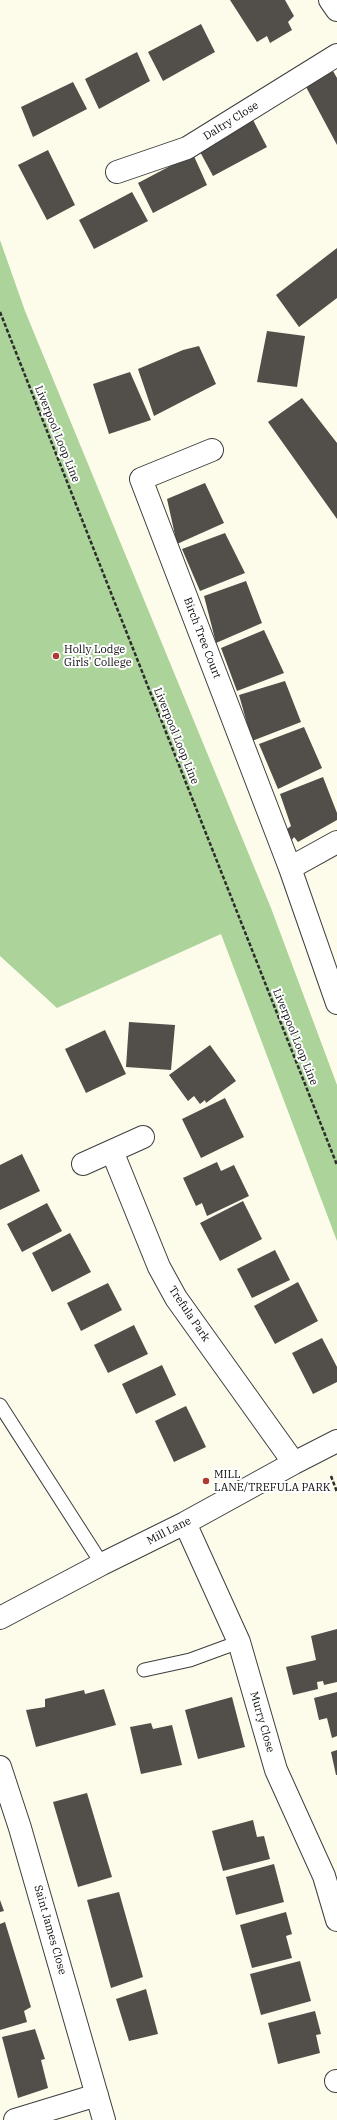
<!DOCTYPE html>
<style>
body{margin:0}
canvas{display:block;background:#fdfceb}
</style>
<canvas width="337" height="2120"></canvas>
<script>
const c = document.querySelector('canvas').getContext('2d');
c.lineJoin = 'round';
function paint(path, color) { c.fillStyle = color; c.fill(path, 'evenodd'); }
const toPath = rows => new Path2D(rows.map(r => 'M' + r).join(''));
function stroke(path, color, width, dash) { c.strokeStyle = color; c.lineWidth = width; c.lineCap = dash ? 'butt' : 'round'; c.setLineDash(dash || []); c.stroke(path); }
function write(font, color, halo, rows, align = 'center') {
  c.font = font + ' "IBM Plex Serif",serif'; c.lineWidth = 4; c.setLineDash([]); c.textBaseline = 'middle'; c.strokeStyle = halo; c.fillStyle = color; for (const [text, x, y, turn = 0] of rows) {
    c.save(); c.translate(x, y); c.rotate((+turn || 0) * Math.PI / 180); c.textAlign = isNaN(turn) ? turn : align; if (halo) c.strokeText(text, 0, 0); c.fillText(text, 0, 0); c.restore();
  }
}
paint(toPath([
 [0,240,25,311,271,908,337,1085,337,1241,221,934,57,1008,0,956]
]), '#acd399');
paint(toPath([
 [230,0,285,0,294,16,288,22,292,30,270,43,267,36,257,42],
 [201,24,215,52,163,81,148,52],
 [137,52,150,81,99,109,85,79],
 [333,71,337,78,337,145,305,85],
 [73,82,87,109,33,137,21,107],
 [252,118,267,147,213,176,198,148],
 [48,150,75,205,47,220,18,165],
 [193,154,207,185,153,213,138,183],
 [132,192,148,221,94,249,79,220],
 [337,248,337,298,299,327,276,295],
 [267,331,305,336,297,387,257,382],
 [199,346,216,384,154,416,138,369,183,350],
 [130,372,151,420,109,434,93,384],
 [302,398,337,443,337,519,268,422],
 [205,483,224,523,177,544,167,499],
 [225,533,245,573,200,591,182,549],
 [246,581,262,623,216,643,204,596],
 [264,630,284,673,237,691,221,648],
 [285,681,301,722,252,741,239,695],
 [304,727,322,768,278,789,259,744],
 [323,777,337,813,337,820,298,842,294,837,292,840,287,829,291,826,280,794],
 [129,1022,175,1025,171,1070,126,1067],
 [105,1030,126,1074,86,1093,65,1049],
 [210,1045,236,1081,206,1103,205,1100,200,1104,194,1096,188,1101,169,1075],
 [225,1098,244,1137,201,1158,182,1119],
 [22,1154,40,1191,0,1210,0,1165],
 [217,1162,221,1171,234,1165,249,1196,207,1216,202,1203,196,1206,183,1178],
 [243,1201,262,1239,220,1261,200,1223],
 [47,1203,62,1231,22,1252,7,1224],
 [70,1233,91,1272,52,1292,32,1253],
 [275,1250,290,1280,252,1298,237,1269],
 [298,1282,318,1321,275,1344,254,1306],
 [108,1283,122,1310,81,1331,67,1303],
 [134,1325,148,1354,108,1373,94,1345],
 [322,1338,337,1367,337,1382,313,1394,292,1353],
 [162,1365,176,1395,136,1414,122,1384],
 [186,1406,206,1447,174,1462,155,1421],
 [337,1629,337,1682,324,1685,323,1681,317,1682,318,1689,293,1695,286,1667,316,1660,311,1636],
 [104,1689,116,1725,36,1747,26,1710,45,1707,45,1699,84,1690,85,1694],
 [337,1692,337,1736,332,1738,327,1718,319,1720,314,1698],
 [232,1697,245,1747,198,1759,185,1710],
 [151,1723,153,1729,172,1725,182,1765,141,1774,130,1727],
 [337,1750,337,1775,336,1775,331,1752],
 [87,1793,112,1877,78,1887,53,1802],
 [253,1820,257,1837,264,1836,270,1859,223,1871,212,1831],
 [274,1864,284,1902,236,1915,226,1877],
 [119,1892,143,1977,111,1988,87,1900],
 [0,1900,4,1911,0,1912],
 [286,1912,292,1934,286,1936,292,1958,252,1968,240,1925],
 [5,1922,31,2007,24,2011,27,2022,0,2030,0,1924],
 [300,1961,311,2001,261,2015,250,1974],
 [146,1989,158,2034,129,2041,116,1999],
 [315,2011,321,2034,316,2035,320,2053,278,2064,268,2023],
 [35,2029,45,2059,41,2060,48,2088,18,2098,2,2037]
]), '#524e49');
const service = toPath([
 [0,1405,102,1564],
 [144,1670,190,1660,239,1642]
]);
const minor = toPath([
 [330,0,337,10],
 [117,172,187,148,337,55],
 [212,450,141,479,290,868,337,1003],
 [290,868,337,842],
 [112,1151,159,1267,176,1298,294,1463],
 [83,1164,143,1137],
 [185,1523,239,1642,276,1770,324,1876,337,1920],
 [0,1618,102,1564,185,1523,294,1463,337,1441],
 [0,1767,20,1828,104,2120],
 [336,2081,337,2081],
 [15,2120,97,2095]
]);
stroke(service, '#3e3e3e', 15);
stroke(minor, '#3e3e3e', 24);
stroke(toPath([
 [0,312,337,1165],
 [331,1476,337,1492]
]), '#2d2d2d', 2.5, [4, 2]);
stroke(service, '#fff', 13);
stroke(minor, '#fff', 22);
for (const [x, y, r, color] of [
 [56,656,4,"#ad3b31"],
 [206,1481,4,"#ad3b31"]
]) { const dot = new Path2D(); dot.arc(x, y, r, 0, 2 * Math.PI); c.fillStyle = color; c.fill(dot); stroke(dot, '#fff', 1.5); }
write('11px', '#0b0b0b', '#fff', [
 ["Daltry Close",231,121,-32],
 ["Liverpool Loop Line",57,434,68],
 ["Birch Tree Court",202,638,69],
 ["Liverpool Loop Line",176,736,68],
 ["Liverpool Loop Line",295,1037,68],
 ["Trefula Park",189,1314,56],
 ["Mill Lane",169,1531,-27],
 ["Murry Close",262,1722,74],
 ["Saint James Close",50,1930,74]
]);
write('11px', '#0b0b0b', '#fff', [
 ["Holly Lodge",64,650],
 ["Girls' College",64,663],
 ["MILL",214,1475],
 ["LANE/TREFULA PARK",214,1488]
], 'left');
</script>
